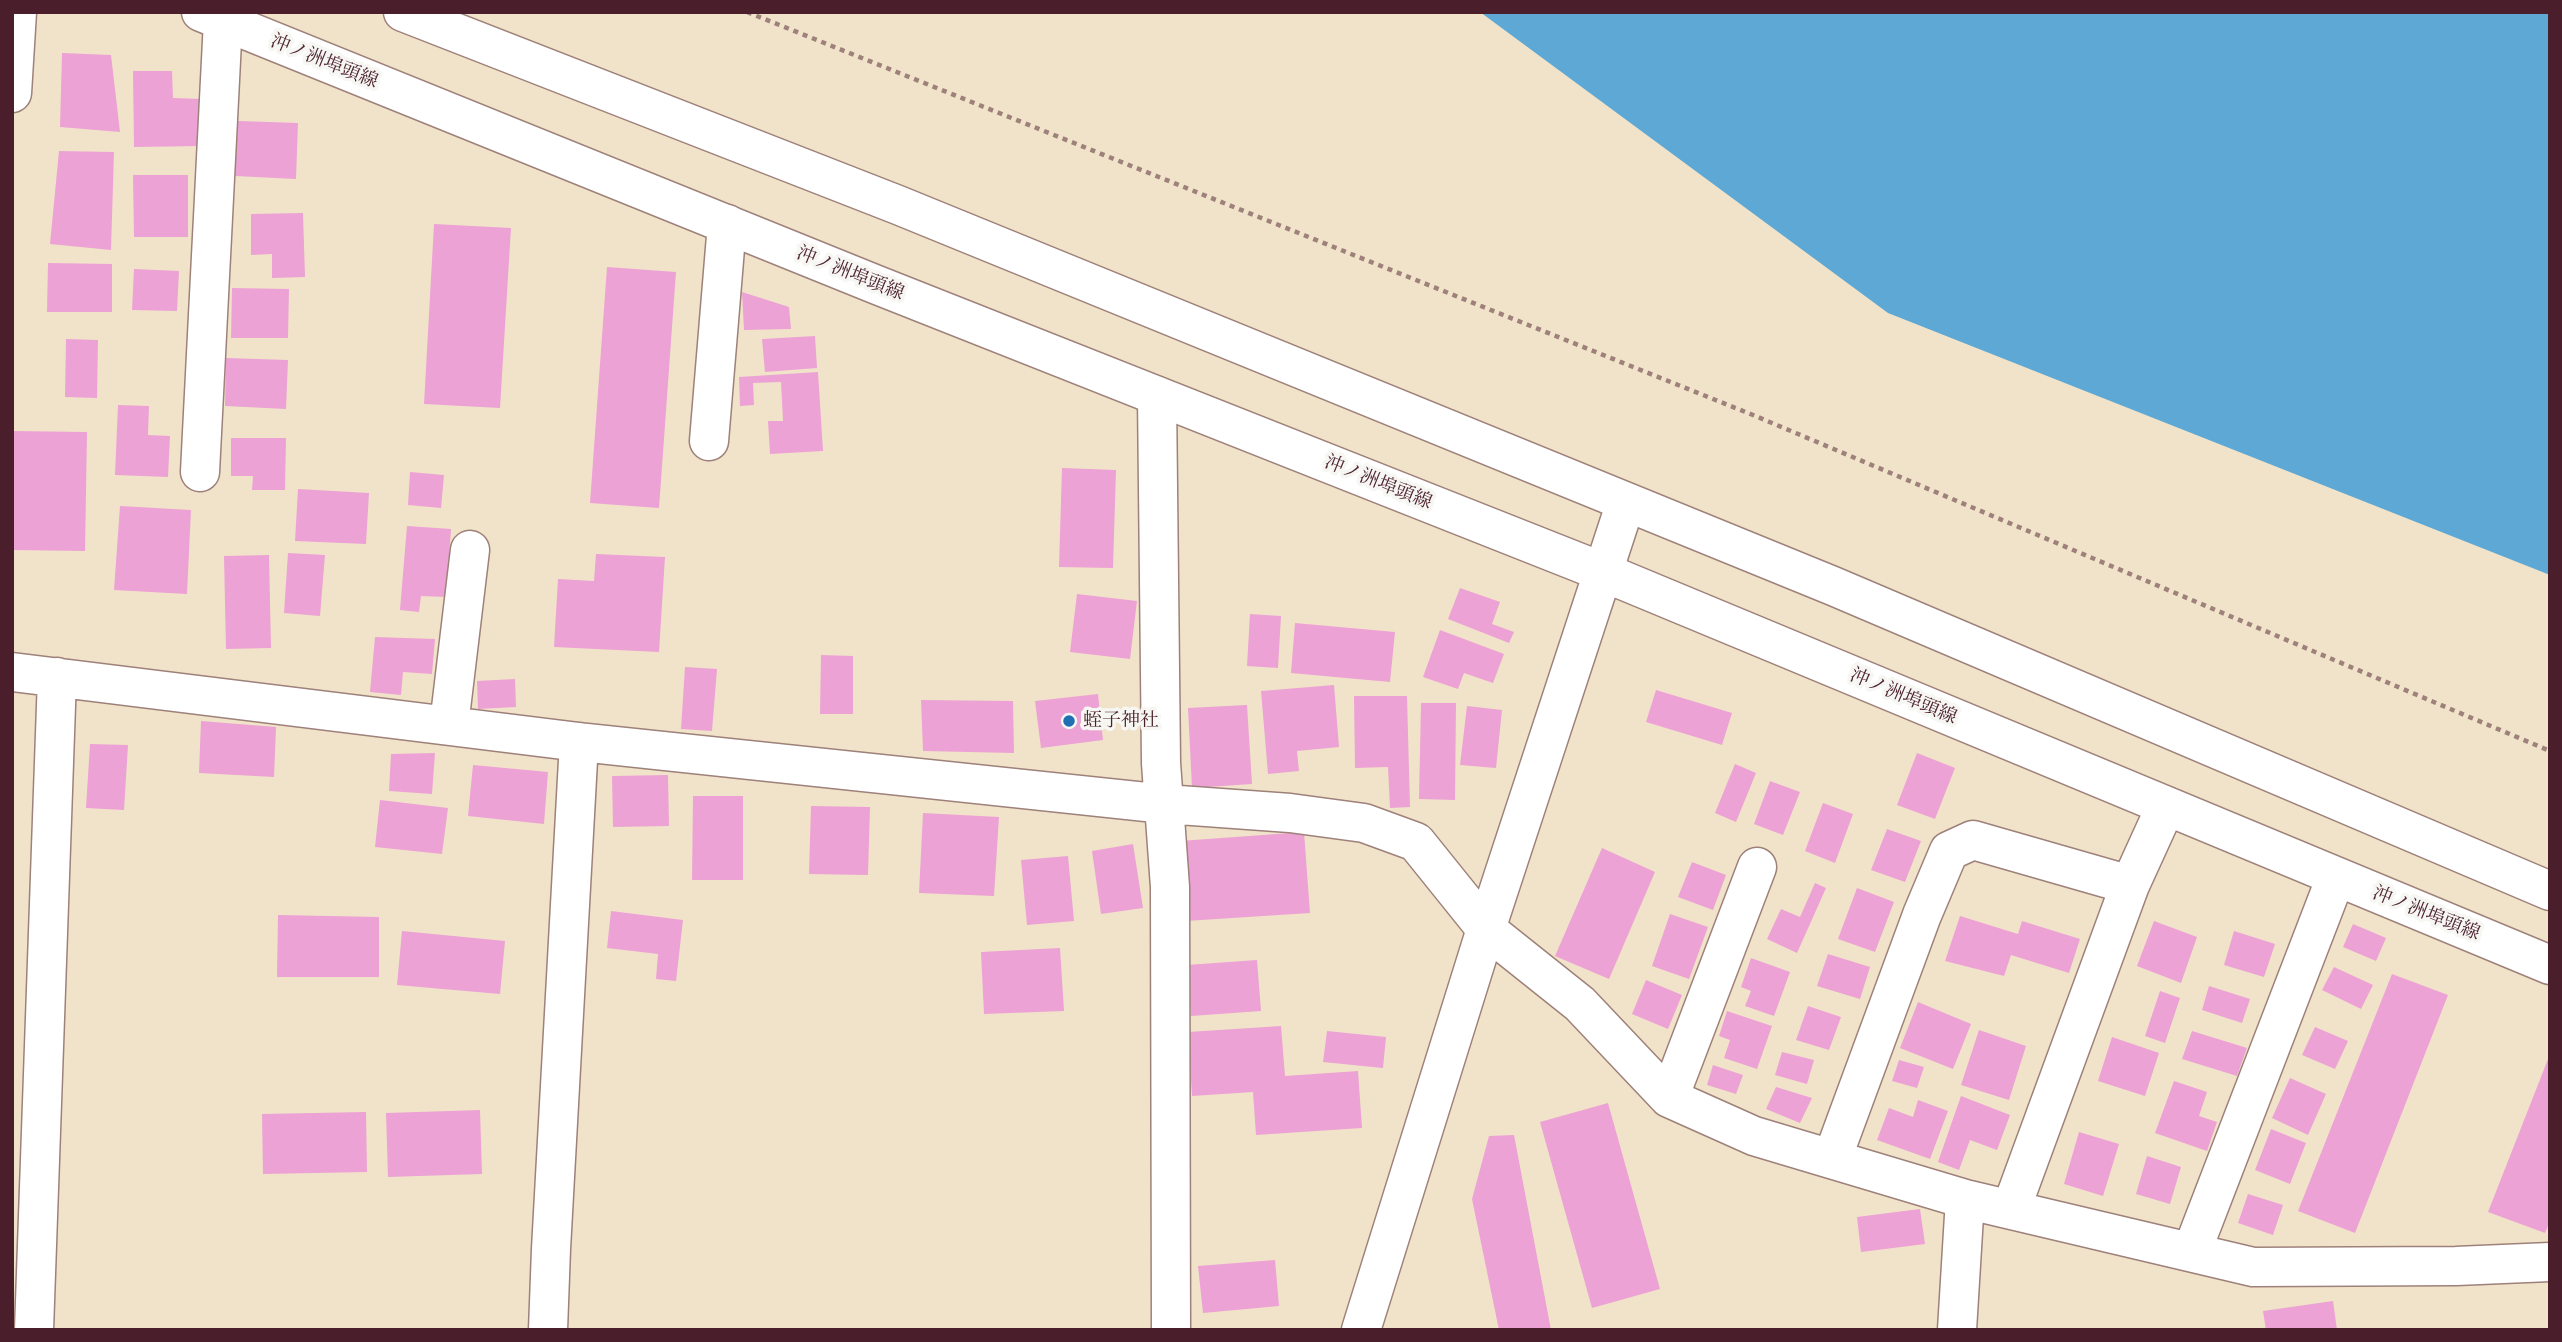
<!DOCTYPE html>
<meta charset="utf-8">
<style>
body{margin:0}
#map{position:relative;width:2562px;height:1342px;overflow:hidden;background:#f1e3c9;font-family:"IM FELL Great Primer",serif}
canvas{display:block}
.frame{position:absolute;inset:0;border:14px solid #4a1f2b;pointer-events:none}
</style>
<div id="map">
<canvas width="2562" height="1342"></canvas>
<div class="frame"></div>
</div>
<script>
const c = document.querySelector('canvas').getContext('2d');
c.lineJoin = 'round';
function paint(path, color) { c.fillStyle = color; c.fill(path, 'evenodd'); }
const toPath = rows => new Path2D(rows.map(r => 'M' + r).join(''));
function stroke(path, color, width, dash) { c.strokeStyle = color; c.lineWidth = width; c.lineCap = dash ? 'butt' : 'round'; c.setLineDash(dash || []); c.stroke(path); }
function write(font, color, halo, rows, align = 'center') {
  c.font = font + ' "IM FELL Great Primer","Noto Serif JP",serif'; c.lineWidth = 7; c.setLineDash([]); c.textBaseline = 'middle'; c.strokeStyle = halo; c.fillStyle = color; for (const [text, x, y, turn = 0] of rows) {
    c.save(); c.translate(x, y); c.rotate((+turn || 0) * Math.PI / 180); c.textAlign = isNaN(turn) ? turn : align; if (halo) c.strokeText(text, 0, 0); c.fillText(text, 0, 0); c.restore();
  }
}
paint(toPath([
 [1480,12,2550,12,2550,575,1888,313]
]), '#5da8d5');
paint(toPath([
 [62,53,111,55,120,132,60,127],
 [133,71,172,71,173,98,202,99,202,146,134,147],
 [238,121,298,123,296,179,235,176],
 [59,151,114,152,111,250,50,244],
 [133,175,188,175,188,237,134,237],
 [303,213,305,277,272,278,272,254,251,255,251,214],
 [434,224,511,228,500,408,424,404],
 [48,263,112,264,112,312,47,312],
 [607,267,676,272,659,508,590,503],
 [134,269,179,271,177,311,132,310],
 [232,288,289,289,288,338,231,338],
 [742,292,789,307,791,329,744,330],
 [815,336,817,368,765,372,762,339],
 [66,339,98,340,97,398,65,397],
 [226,358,288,360,286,409,225,406],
 [818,372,823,451,770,454,768,421,783,421,781,382,753,383,754,405,740,406,739,377],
 [118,405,149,406,148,435,170,436,168,477,115,475],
 [12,431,87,432,85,551,12,550],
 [231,438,286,438,285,490,252,490,253,476,231,476],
 [1062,468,1116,470,1113,568,1059,567],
 [410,472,444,475,441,508,408,505],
 [298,489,369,493,366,544,295,541],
 [120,506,191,510,187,594,114,590],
 [407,526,451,529,446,597,421,596,419,612,400,610],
 [288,553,325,555,320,616,284,613],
 [596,554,665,557,659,652,554,647,558,579,594,581],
 [269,555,271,648,226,649,224,556],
 [1460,588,1500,602,1492,624,1514,632,1509,643,1448,619],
 [1077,594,1137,601,1130,659,1070,652],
 [1250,614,1281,616,1278,668,1247,666],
 [1295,623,1395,632,1390,682,1291,673],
 [1440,630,1504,654,1493,683,1464,673,1458,689,1423,677],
 [375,637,435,639,432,674,403,672,401,695,370,692],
 [821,655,853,656,853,714,820,714],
 [685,667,717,669,712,731,681,729],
 [515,679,516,707,478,709,477,681],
 [1334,685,1339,747,1297,751,1299,771,1268,774,1261,691],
 [1656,690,1732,713,1722,745,1646,722],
 [1098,694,1103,740,1041,748,1035,701],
 [1354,696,1407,696,1410,807,1390,808,1388,767,1355,768],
 [921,700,1013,701,1014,753,923,751],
 [1421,703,1456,703,1455,800,1419,799],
 [1247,705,1252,784,1192,788,1188,708],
 [1467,706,1502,710,1496,768,1460,765],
 [201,721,276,727,274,777,199,773],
 [90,744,128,745,124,810,86,808],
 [435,753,432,794,389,791,391,754],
 [1917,753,1955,768,1935,819,1897,805],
 [1735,764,1756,773,1736,822,1715,813],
 [473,765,548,772,544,824,468,816],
 [668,775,669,826,613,827,612,776],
 [1770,781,1800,792,1783,835,1754,824],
 [693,796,743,796,743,880,692,880],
 [380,800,448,808,442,854,375,847],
 [1823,803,1853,814,1835,863,1805,851],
 [811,806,870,807,868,875,809,874],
 [923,813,999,817,994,896,919,893],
 [1887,829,1921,841,1905,882,1871,870],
 [1304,832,1310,913,1186,921,1180,841],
 [1133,844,1143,908,1101,914,1092,851],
 [1602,848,1655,872,1609,979,1555,956],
 [1068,856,1074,921,1027,925,1021,860],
 [1692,862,1726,875,1713,910,1678,897],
 [1815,883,1826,888,1797,953,1767,939,1781,909,1800,917],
 [1857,888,1894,902,1875,952,1838,939],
 [611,911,683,920,676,981,656,979,658,954,607,948],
 [1670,914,1708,927,1689,979,1652,966],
 [278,915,379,917,379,977,277,977],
 [1960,916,2018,934,2022,921,2080,939,2069,973,2011,955,2004,976,1945,961],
 [2154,921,2197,937,2181,983,2137,966],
 [2353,924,2386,938,2376,961,2343,947],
 [402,931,505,941,500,994,397,985],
 [2234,931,2275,944,2264,977,2224,965],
 [1060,948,1064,1011,984,1014,981,952],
 [1828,954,1870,967,1860,999,1817,986],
 [1751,958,1790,972,1774,1016,1745,1006,1751,991,1741,987],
 [1257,960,1261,1011,1191,1016,1187,965],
 [2334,967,2373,985,2361,1009,2322,990],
 [2392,974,2448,995,2355,1233,2298,1211],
 [1646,980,1682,995,1668,1029,1632,1014],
 [2209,986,2250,999,2242,1023,2202,1010],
 [2160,991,2180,998,2165,1043,2145,1036],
 [1918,1002,1971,1024,1953,1069,1900,1048],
 [1808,1006,1841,1017,1829,1050,1796,1040],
 [1727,1011,1772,1026,1757,1069,1724,1058,1730,1040,1719,1036],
 [1281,1026,1285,1076,1358,1071,1362,1128,1256,1135,1253,1092,1192,1096,1188,1032],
 [2315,1027,2348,1041,2335,1069,2302,1055],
 [1979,1030,2026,1046,2009,1100,1961,1085],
 [1327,1031,1386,1037,1383,1068,1323,1062],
 [2192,1031,2247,1048,2237,1076,2182,1059],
 [2112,1037,2159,1053,2145,1096,2098,1081],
 [1782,1052,1814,1060,1807,1084,1775,1075],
 [2550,1054,2550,1221,2545,1233,2488,1212],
 [1899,1060,1924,1067,1917,1088,1892,1081],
 [1713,1065,1743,1075,1736,1094,1707,1085],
 [2290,1078,2326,1094,2308,1135,2272,1118],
 [2174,1081,2207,1092,2199,1116,2217,1122,2207,1151,2155,1133],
 [1776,1087,1812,1098,1800,1123,1766,1109],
 [1961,1096,2010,1115,1997,1150,1970,1140,1959,1170,1938,1162],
 [1918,1100,1948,1111,1930,1159,1877,1140,1889,1108,1913,1117],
 [1608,1103,1660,1289,1592,1308,1540,1122],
 [480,1110,482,1174,388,1177,386,1113],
 [366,1112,367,1172,263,1174,262,1114],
 [2271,1129,2306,1143,2290,1184,2255,1170],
 [2079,1132,2119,1144,2103,1196,2064,1184],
 [1514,1135,1551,1330,1499,1330,1472,1199,1489,1136],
 [2147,1156,2181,1167,2170,1204,2136,1194],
 [2248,1194,2283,1205,2273,1235,2238,1223],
 [1920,1209,1925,1244,1861,1252,1857,1217],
 [1275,1260,1279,1306,1203,1313,1198,1266],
 [2333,1301,2337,1330,2266,1330,2263,1311]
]), '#eca2d4');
const street = toPath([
 [12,93,17,12],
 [1157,396,1161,763,1170,887,1171,1330],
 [709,441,727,224],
 [200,472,223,21],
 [12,672,579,742,1165,804,1290,813,1364,823,1416,842,1486,929,1580,1004,1669,1098,1754,1136,1965,1199,2253,1267,2456,1266,2550,1262],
 [449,725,470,550],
 [2130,885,2166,806],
 [1669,1098,1757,867],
 [1832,1159,1922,915,1949,851,1973,840,2130,885,2011,1209],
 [2192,1251,2336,877],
 [34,1330,57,677],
 [548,1330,551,1249,579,742],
 [1957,1330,1965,1199]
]);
const secondary = toPath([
 [201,12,877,285,1603,572,2550,965],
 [403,12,898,205,1833,586,2550,891],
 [1361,1330,1486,929,1626,502]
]);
stroke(street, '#9e817a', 41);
stroke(secondary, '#9e817a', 41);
stroke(toPath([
 [747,12,1753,415,2550,751]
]), '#9e817a', 4.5, [5, 5]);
stroke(street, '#fff', 38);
stroke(secondary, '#fff', 38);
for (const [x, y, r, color] of [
 [1069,721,7,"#1f6fb2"]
]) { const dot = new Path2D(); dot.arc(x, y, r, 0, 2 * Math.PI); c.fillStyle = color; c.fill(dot); stroke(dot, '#f6f6f2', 2.5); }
write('19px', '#4a1f2b', '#f6f6f2', [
 ["沖ノ洲埠頭線",324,62,22],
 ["沖ノ洲埠頭線",850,274,22],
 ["沖ノ洲埠頭線",1378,483,22],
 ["沖ノ洲埠頭線",1903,697,23],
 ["沖ノ洲埠頭線",2426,914,22]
]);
write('19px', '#4a1f2b', '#f6f6f2', [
 ["蛭子神社",1083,721]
], 'left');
</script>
